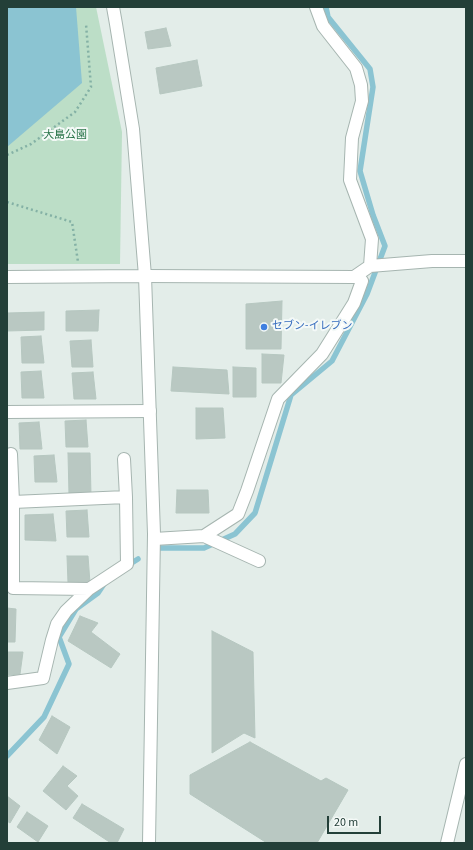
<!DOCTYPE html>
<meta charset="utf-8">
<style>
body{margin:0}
#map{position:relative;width:473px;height:850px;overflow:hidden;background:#e3ede9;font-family:"Source Sans 3",sans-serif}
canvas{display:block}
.frame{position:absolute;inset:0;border:8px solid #233f38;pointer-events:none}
.scale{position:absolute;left:327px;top:816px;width:54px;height:18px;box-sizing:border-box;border:2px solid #233f38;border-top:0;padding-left:5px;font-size:12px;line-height:14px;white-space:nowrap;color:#233f38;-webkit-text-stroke:3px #f4f9f7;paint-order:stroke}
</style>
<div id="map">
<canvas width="473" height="850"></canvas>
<div class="frame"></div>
<div class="scale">20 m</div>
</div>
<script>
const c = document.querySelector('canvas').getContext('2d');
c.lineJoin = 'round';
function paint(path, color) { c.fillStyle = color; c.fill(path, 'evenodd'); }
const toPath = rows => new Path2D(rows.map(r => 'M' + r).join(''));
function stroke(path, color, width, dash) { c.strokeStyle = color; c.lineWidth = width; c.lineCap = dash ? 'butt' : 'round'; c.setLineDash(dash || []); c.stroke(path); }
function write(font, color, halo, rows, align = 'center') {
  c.font = font + ' "Source Sans 3","Noto Sans JP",sans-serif'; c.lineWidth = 4; c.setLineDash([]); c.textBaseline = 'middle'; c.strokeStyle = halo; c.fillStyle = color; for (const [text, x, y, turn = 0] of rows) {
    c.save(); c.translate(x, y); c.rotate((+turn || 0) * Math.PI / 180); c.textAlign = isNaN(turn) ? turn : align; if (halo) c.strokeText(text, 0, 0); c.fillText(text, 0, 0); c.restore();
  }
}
paint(toPath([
 [7,7,96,7,122,132,120,264,7,264]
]), '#bcdec7');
paint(toPath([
 [7,7,76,7,82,83,7,147]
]), '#8bc4d2');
stroke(toPath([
 [158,548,204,548,235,534,255,513,291,395,332,361,367,294,385,246,373,215,360,171,373,87,370,69,328,17,326,7],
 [127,566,138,559],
 [7,756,44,717,69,664,59,637,76,609,98,593,106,581]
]), '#8bc4d2', 5.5);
const building = toPath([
 [166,28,171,46,148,49,145,32,166,28],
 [197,60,202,86,160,94,156,68,197,60],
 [282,301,281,349,246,349,246,304,282,301],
 [99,310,98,331,66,331,66,311,99,310],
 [44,312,44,330,7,331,7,313,44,312],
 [41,336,44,363,22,363,21,337,41,336],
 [91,340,93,367,72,367,70,341,91,340],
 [262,354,284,355,281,383,262,383,262,354],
 [173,367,227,370,229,394,171,391,173,367],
 [233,367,256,368,256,397,233,397,233,367],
 [41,371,44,398,22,398,21,372,41,371],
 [93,372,96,399,74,399,72,373,93,372],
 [196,408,223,408,225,438,196,439,196,408],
 [86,420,88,447,66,447,65,421,86,420],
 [39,422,42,449,20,449,19,423,39,422],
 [68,453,90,453,91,495,69,495,68,453],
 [54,455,57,482,35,482,34,456,54,455],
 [177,490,208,490,209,513,176,513,177,490],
 [87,510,89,537,67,537,66,511,87,510],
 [53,514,56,541,25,540,25,515,53,514],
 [67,556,88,556,90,583,68,583,67,556],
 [7,608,16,609,15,642,7,642,7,608],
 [80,616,98,623,91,632,120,654,111,668,68,641,80,616],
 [212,631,253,652,255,738,244,733,212,753,212,631],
 [7,652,23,652,20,674,7,675,7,652],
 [52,716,70,727,57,754,39,740,52,716],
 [250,742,321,781,326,778,348,790,317,843,267,843,190,794,190,775,250,742],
 [63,766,77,776,67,786,78,796,66,810,43,791,63,766],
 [7,796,20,806,10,823,7,821,7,796],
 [82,804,124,829,117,843,111,843,73,818,82,804],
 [27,812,48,826,38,842,17,827,27,812]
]);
paint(building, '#b9c8c2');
stroke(building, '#b6c7c0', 1);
const minor = toPath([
 [316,7,323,26,356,68,361,85,362,101,352,138,350,180,372,239,370,266],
 [145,276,354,277,370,266,432,261,466,261],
 [7,412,150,411],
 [11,454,13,502,13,588,89,589],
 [13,502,126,497],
 [204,536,259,561],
 [154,539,204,536,238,514,247,491,278,399,322,354,354,303,362,281,357,275],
 [7,683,43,678,52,640,57,624,66,611,89,589,127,564,126,497,124,459]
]);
const tertiary = toPath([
 [113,7,116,24,133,129,145,276,154,534,149,843],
 [7,277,145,276],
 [447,843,466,764]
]);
stroke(minor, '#a6b5b0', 14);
stroke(tertiary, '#a6b5b0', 14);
stroke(toPath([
 [7,155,31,144,75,112,91,87,86,24],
 [7,202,72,222,78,262]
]), '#84b1a5', 2.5, [2, 3]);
stroke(minor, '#fff', 12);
stroke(tertiary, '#fff', 12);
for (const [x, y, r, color] of [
 [264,327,4,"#3f7fe0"]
]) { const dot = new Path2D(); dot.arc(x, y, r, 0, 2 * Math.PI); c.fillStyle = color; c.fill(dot); stroke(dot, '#f4f9f7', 1.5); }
write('11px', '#2c764c', '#f4f9f7', [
 ["大島公園",65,136]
]);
write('11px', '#366cbe', '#f4f9f7', [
 ["セブン-イレブン",272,327]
], 'left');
</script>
